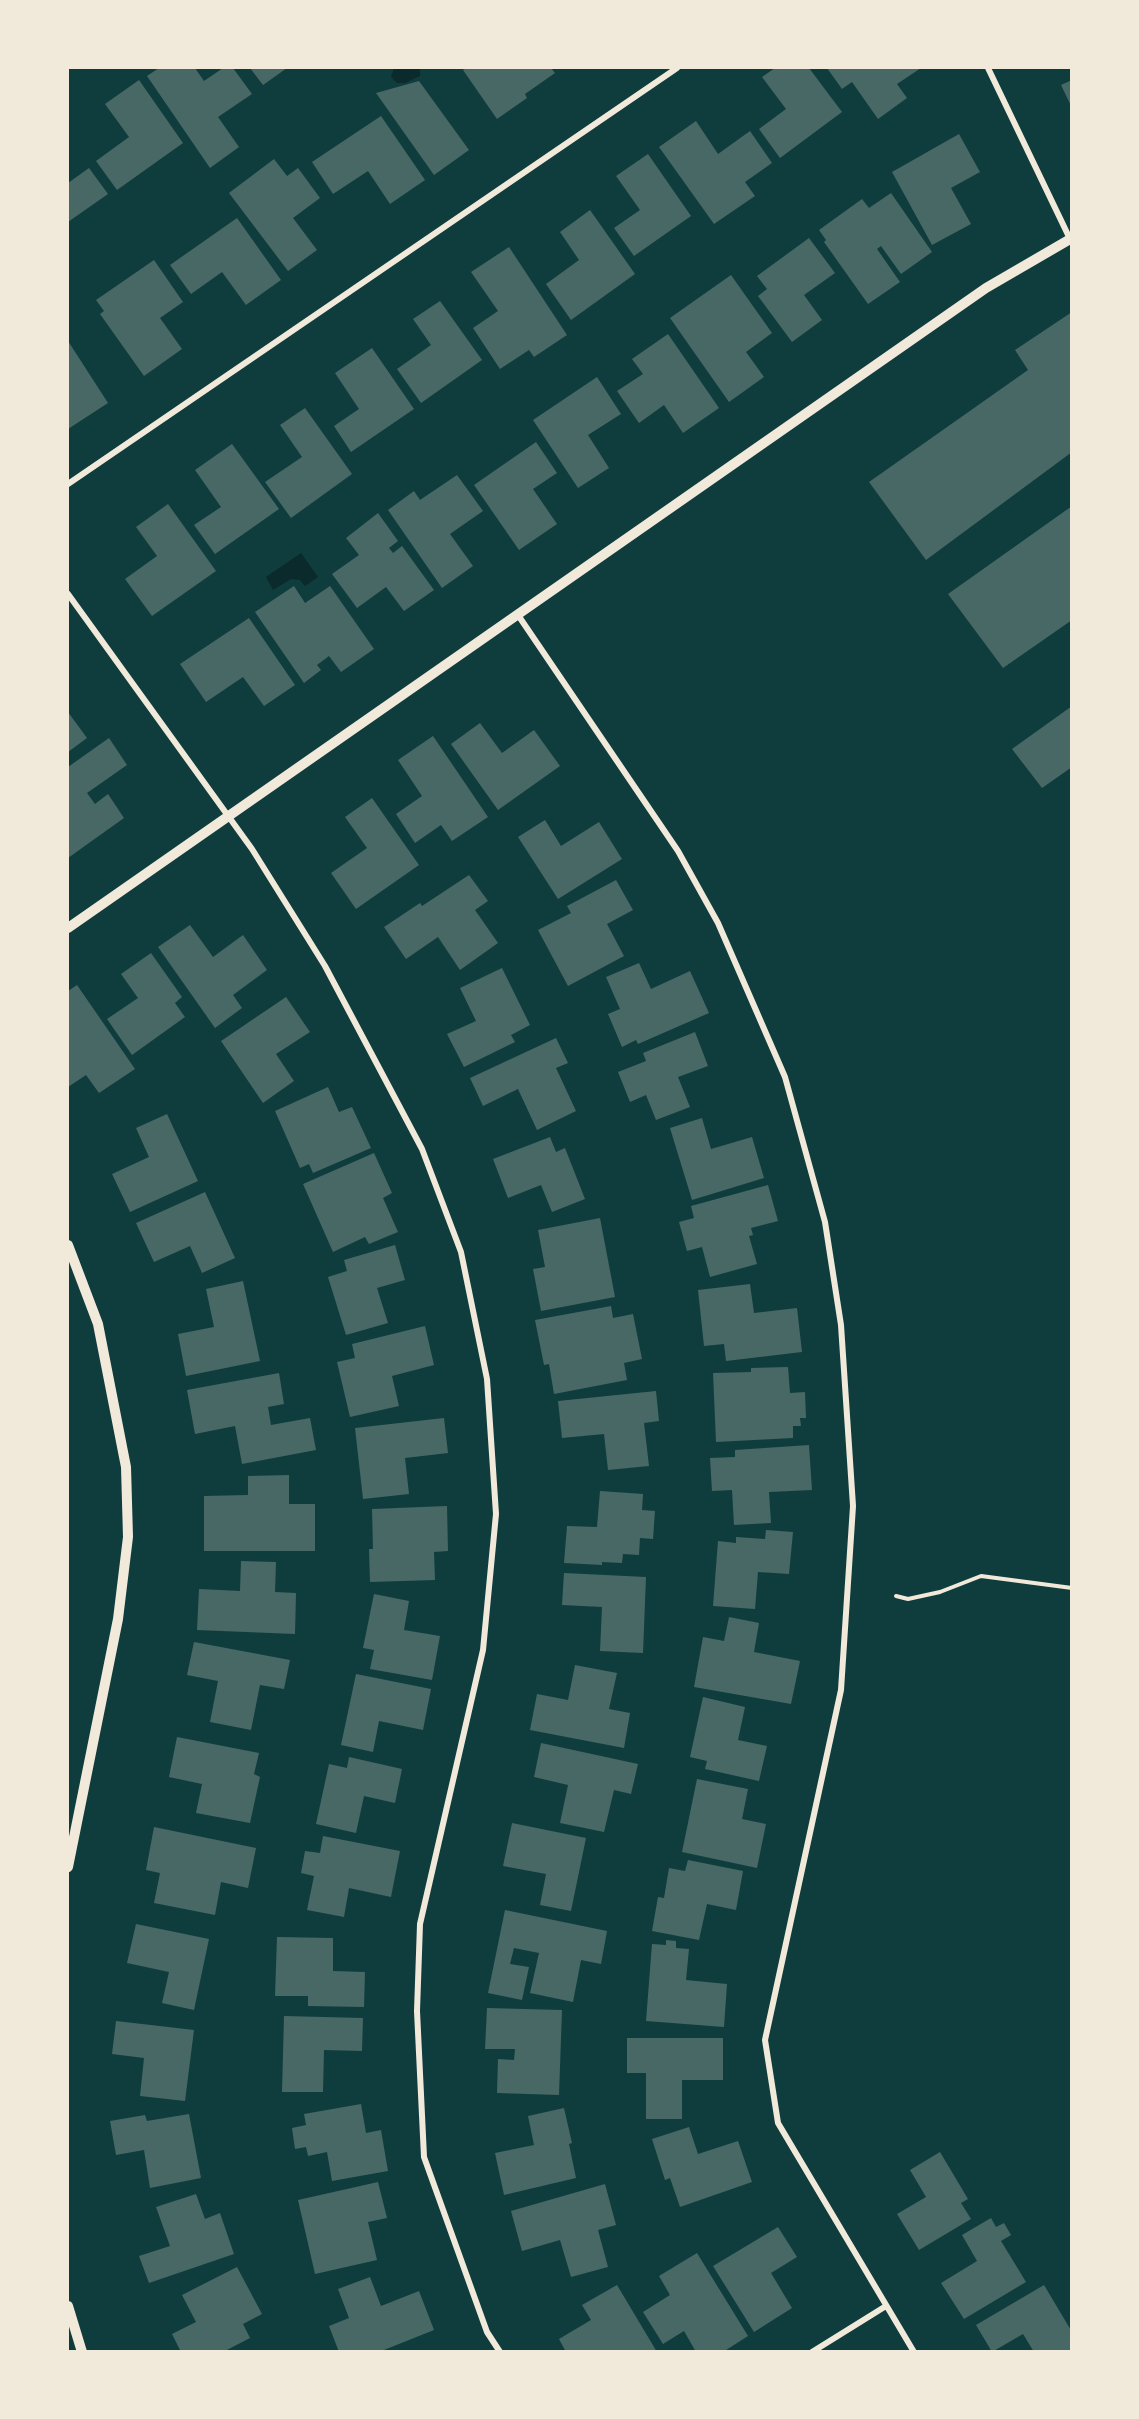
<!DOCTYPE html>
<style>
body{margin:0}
#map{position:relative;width:1139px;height:2419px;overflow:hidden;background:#0f3d3e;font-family:"DejaVu Sans",sans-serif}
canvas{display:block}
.frame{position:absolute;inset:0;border:69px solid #f1e9da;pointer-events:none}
</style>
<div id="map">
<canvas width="1139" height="2419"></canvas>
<div class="frame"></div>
</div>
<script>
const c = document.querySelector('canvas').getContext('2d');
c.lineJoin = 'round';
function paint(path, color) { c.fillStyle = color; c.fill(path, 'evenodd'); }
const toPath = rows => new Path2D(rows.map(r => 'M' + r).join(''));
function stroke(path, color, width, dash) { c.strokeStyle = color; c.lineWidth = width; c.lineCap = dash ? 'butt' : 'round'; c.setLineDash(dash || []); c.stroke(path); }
paint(toPath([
 [394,68,420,68,420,76,405,83,397,83,391,77],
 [301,553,318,577,305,586,300,580,291,579,273,590,266,577]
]), '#0a2a2b');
paint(toPath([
 [159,68,195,68,204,81,223,68,233,68,252,94,218,117,239,147,210,168,147,76],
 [250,68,287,68,263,85],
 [466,68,551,68,555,73,525,94,527,98,497,119,463,70],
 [775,68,809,68,842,112,780,158,759,129,786,109,762,77],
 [827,68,921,68,897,84,907,98,878,119,852,82,842,89],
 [139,80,183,143,117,190,96,161,129,137,105,104],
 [1072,80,1072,108,1061,85],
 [419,81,469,150,434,175,376,93],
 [381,116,425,180,390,204,368,171,333,194,312,162],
 [696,121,718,154,750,131,772,163,745,182,755,196,714,224,659,147],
 [959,134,980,172,951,188,971,224,932,245,892,172],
 [648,154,691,216,634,256,614,228,640,210,616,176],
 [274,159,287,176,298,168,320,198,293,218,317,250,288,271,229,193],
 [89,168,108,194,68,222,68,183],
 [891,193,932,252,901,274,881,246,877,249,900,282,868,304,824,242,826,240,819,230,862,199,869,208],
 [590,210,635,274,571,320,546,284,579,260,560,232],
 [237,218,281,280,246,305,222,272,191,294,170,265],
 [809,238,835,273,804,295,822,320,792,342,758,296,767,289,757,276],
 [509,247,567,335,534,357,529,350,500,369,473,328,498,311,471,272],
 [154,260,183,302,160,318,182,349,144,376,100,314,104,311,96,300],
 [731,275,772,333,746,352,764,377,729,402,670,318],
 [440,301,482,360,421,403,397,369,431,345,413,319],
 [1072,312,1072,452,926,560,869,482,1028,370,1015,350],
 [668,334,719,408,683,433,664,405,639,423,617,391,643,374,632,359],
 [68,341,108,403,68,429],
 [372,348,414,409,351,452,334,426,359,409,335,373],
 [597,377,621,414,588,435,609,468,578,488,533,420],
 [305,408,352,474,291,518,265,482,302,457,280,425],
 [536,442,557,473,533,489,557,524,519,550,474,485],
 [232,444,279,509,215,554,194,525,221,507,195,470],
 [457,475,483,511,450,534,473,566,442,588,388,510,414,491,420,500],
 [168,504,216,571,152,616,125,579,157,556,136,527],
 [1072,506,1072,620,1003,668,948,594],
 [378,513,398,541,389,548,393,553,402,546,434,590,404,611,386,587,357,608,332,574,359,555,346,538],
 [294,586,305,603,330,586,374,649,341,672,329,656,317,665,321,670,304,683,255,612],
 [249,618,295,685,264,706,243,677,206,702,180,664],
 [1072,706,1072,767,1042,788,1012,749],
 [68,712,87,738,68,752],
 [480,723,502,753,534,730,560,766,498,810,451,744],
 [433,736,488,817,452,841,441,825,415,843,396,814,422,796,398,760],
 [109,738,127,765,87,793,95,804,108,794,124,818,68,858,68,767],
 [372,798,419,865,356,909,331,873,367,848,345,817],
 [545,820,561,846,599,822,622,859,558,899,518,837],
 [469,875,488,901,475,910,498,943,460,970,438,937,406,959,384,927,420,903,422,906],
 [616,880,633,910,607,924,624,956,568,986,538,930,571,913,567,906],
 [190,925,213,957,243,935,267,970,233,995,242,1008,215,1028,158,947],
 [151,953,182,997,175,1003,185,1017,132,1055,107,1019,138,998,121,974],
 [639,963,651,989,690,971,709,1013,638,1044,636,1040,622,1047,608,1014,620,1009,606,977],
 [502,968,530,1025,511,1035,515,1042,464,1067,447,1034,476,1021,460,988],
 [77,985,135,1069,99,1093,86,1075,68,1087,68,991],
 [286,997,310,1032,276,1054,294,1081,263,1103,221,1041],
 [695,1032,708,1066,678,1077,690,1107,656,1120,646,1095,630,1102,618,1072,646,1061,643,1053],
 [556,1038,568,1063,556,1068,576,1111,537,1130,518,1089,483,1106,470,1078],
 [328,1087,339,1112,352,1107,371,1148,313,1173,309,1164,300,1168,275,1111],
 [167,1114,198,1181,130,1212,112,1174,149,1157,136,1128],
 [702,1118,711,1149,752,1137,764,1178,692,1200,670,1128],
 [550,1137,556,1152,565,1148,585,1199,552,1212,541,1185,508,1198,493,1159],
 [374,1153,392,1193,383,1198,398,1232,369,1244,365,1237,333,1252,303,1184],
 [768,1185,778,1221,751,1228,753,1235,749,1236,757,1264,710,1277,702,1247,687,1251,679,1222,694,1218,691,1206],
 [205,1192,235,1258,202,1273,190,1246,154,1262,136,1223],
 [600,1218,615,1297,541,1311,533,1269,545,1267,538,1230],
 [395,1245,405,1280,377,1288,388,1323,346,1335,328,1277,347,1271,344,1260],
 [243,1281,260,1361,186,1376,178,1334,214,1327,206,1289],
 [750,1284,754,1313,797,1308,802,1352,726,1361,724,1344,704,1346,698,1290],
 [611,1306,613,1318,633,1314,642,1359,624,1363,627,1380,554,1394,549,1364,544,1365,535,1320],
 [425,1326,434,1365,392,1376,399,1406,350,1417,337,1362,355,1358,352,1344],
 [788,1367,790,1393,805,1392,806,1418,800,1418,801,1426,793,1426,793,1438,716,1442,713,1373,751,1372,751,1368],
 [279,1373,284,1404,268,1407,271,1425,310,1418,316,1450,242,1464,235,1426,195,1434,187,1390],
 [656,1391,659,1421,644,1423,649,1466,608,1470,604,1434,562,1438,558,1401],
 [444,1418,448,1453,405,1458,409,1494,363,1499,355,1428],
 [809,1445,812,1490,769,1492,771,1523,734,1525,732,1490,712,1491,710,1458,735,1457,735,1450],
 [289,1475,289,1504,315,1504,315,1551,204,1551,204,1496,248,1495,248,1476],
 [600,1491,643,1494,642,1510,655,1511,653,1539,640,1538,639,1555,623,1554,622,1563,602,1562,602,1565,564,1563,567,1526,597,1527],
 [447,1506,448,1551,434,1552,435,1580,370,1582,369,1549,373,1549,372,1509],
 [766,1530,793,1532,789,1574,758,1572,755,1609,713,1606,718,1541,736,1543,736,1537,765,1539],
 [241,1561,276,1562,275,1592,296,1593,295,1634,197,1630,199,1589,240,1591],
 [564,1573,646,1577,643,1653,600,1651,602,1607,562,1605],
 [374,1594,409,1601,404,1630,440,1636,432,1680,370,1669,374,1650,363,1648],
 [729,1617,759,1623,754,1652,800,1661,791,1704,694,1687,703,1637,724,1641],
 [194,1642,290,1660,284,1689,260,1685,251,1730,210,1722,218,1681,187,1675],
 [575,1665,617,1673,609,1709,630,1713,624,1748,530,1730,537,1694,568,1700],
 [356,1674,431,1689,423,1730,379,1721,373,1752,341,1745],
 [703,1697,745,1707,738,1740,767,1746,759,1781,705,1769,707,1761,690,1757],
 [177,1737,259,1753,254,1774,260,1777,250,1823,196,1813,202,1784,169,1777],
 [541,1743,638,1764,631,1794,614,1790,604,1832,560,1823,568,1785,534,1777],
 [349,1757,402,1769,395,1803,364,1796,356,1833,316,1824,329,1764,347,1768],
 [697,1779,748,1789,742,1819,766,1824,757,1868,682,1852],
 [512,1823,586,1838,571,1911,540,1905,546,1874,503,1866],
 [154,1827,256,1848,248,1888,221,1882,215,1915,154,1903,160,1873,146,1870],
 [323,1836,400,1851,391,1897,349,1888,344,1917,307,1910,314,1876,301,1873,305,1851,320,1853],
 [688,1860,743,1871,736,1910,707,1904,699,1940,652,1931,658,1897,664,1898,669,1868,685,1871],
 [505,1910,607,1931,601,1964,581,1960,573,2002,530,1993,539,1953,514,1948,510,1964,529,1967,522,2000,488,1993],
 [136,1924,209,1939,194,2010,162,2003,169,1972,127,1963],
 [277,1937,333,1938,333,1971,365,1972,364,2007,308,2006,308,1996,275,1996],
 [666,1940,676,1941,676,1948,689,1949,686,1980,727,1984,724,2027,646,2021,652,1944,666,1945],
 [487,2008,562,2010,559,2095,497,2093,498,2059,514,2060,515,2049,485,2049],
 [284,2016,363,2018,362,2051,324,2050,323,2092,282,2092],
 [116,2021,194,2030,185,2101,140,2096,144,2058,112,2054],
 [627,2038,723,2038,723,2080,682,2080,682,2119,646,2119,646,2073,627,2073],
 [361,2104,366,2133,381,2130,388,2171,332,2181,327,2152,308,2156,306,2147,295,2149,292,2128,306,2125,304,2114],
 [564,2108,572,2143,569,2144,576,2178,504,2195,495,2153,534,2145,528,2116],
 [189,2114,201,2178,150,2188,144,2150,116,2155,110,2121,145,2115,147,2121],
 [689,2127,698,2154,738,2141,752,2182,680,2207,670,2178,665,2180,652,2139],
 [940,2152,968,2199,961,2203,971,2219,919,2250,897,2214,926,2197,910,2170],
 [378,2182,387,2218,368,2222,377,2260,315,2274,298,2200],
 [605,2184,616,2225,598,2230,608,2267,571,2277,560,2240,522,2251,511,2211],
 [196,2194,205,2219,220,2213,234,2254,149,2283,139,2256,170,2246,156,2207],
 [991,2218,996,2227,1004,2223,1011,2235,1001,2241,1026,2282,964,2319,941,2283,977,2261,962,2235],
 [778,2227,797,2257,771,2273,792,2308,754,2332,713,2266],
 [697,2253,748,2336,723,2352,696,2352,684,2331,663,2344,643,2312,670,2295,659,2276],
 [237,2267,262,2314,243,2324,250,2338,223,2352,181,2352,172,2334,196,2322,182,2295],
 [370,2277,381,2306,419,2291,434,2330,379,2352,339,2352,329,2326,349,2318,338,2289],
 [617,2285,657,2352,566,2352,559,2339,591,2320,582,2305],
 [1044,2285,1072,2332,1072,2352,1034,2352,1023,2334,992,2352,976,2325]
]), '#486865');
stroke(toPath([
 [896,1596,908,1599,940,1592,981,1576,1072,1588]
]), '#f1e9da', 4);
stroke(toPath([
 [988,68,1070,239],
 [68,484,677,68],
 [68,594,252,849,325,966,422,1149,461,1252,487,1379,496,1514,483,1650,420,1924,417,2011,424,2157,487,2332,500,2352],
 [518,615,678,851,718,923,785,1077,825,1222,841,1325,853,1506,841,1690,765,2040,778,2123,914,2352],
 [812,2352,886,2306]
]), '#f1e9da', 6);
stroke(toPath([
 [68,928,986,288,1072,238],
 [68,1245,98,1324,126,1467,128,1537,118,1619,68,1867],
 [68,2306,82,2352]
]), '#f1e9da', 10);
</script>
